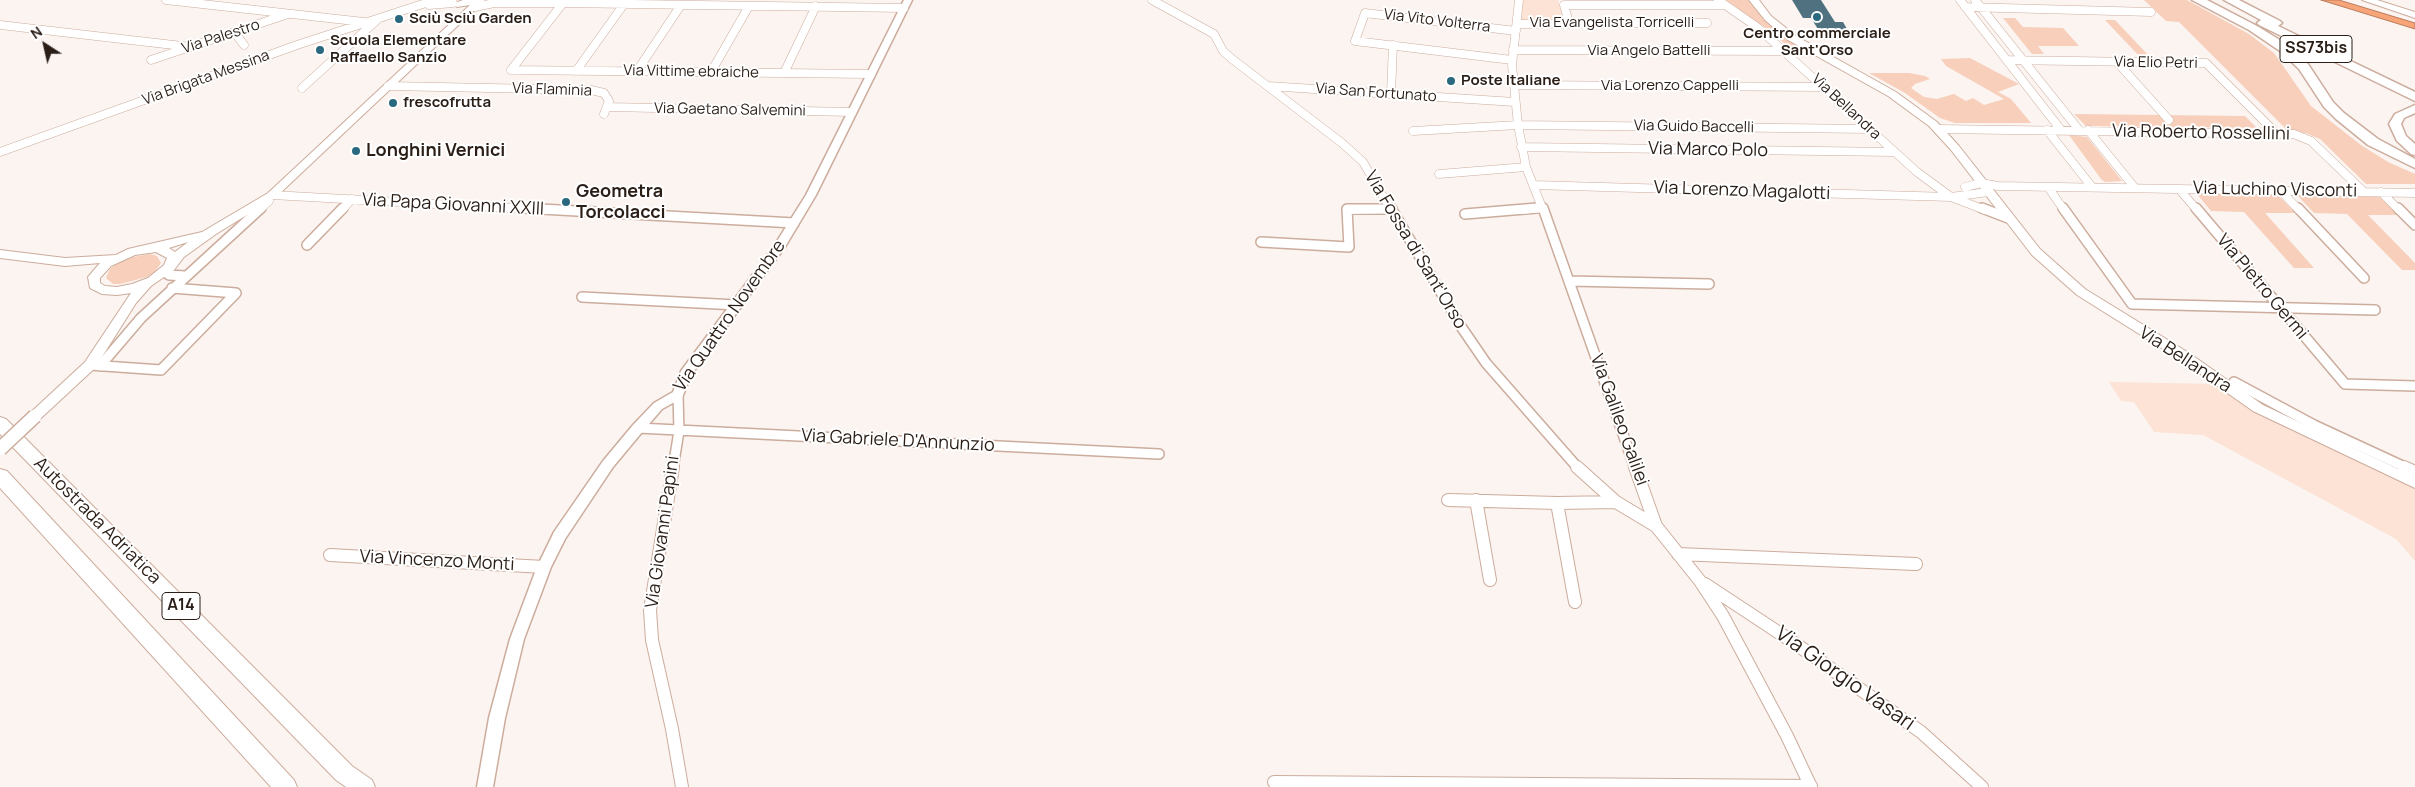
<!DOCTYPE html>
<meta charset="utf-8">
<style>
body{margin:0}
#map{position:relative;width:2415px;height:787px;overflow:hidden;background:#fbf4f1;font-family:Manrope,sans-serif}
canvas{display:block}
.north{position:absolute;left:20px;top:20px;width:50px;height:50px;-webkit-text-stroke:4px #fff;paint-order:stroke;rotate:325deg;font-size:14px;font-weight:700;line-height:20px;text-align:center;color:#2a1e17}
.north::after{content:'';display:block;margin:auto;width:18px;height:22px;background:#2a1e17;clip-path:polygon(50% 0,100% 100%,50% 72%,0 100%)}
</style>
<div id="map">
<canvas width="2415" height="787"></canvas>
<div class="north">N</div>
</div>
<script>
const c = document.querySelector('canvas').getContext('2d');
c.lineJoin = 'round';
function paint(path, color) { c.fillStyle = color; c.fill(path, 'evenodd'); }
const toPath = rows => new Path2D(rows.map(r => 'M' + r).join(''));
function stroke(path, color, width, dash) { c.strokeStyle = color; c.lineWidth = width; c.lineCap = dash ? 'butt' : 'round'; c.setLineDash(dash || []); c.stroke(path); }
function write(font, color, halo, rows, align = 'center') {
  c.font = font + ' Manrope,sans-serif'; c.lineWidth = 4; c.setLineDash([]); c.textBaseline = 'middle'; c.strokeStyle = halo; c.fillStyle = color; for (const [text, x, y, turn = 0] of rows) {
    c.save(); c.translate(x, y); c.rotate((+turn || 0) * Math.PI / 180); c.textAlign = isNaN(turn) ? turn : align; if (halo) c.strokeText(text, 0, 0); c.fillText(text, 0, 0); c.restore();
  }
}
paint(toPath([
 [1522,0,1558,0,1564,21,1522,22],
 [2109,382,2218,384,2415,487,2415,561,2396,539,2203,435,2154,432,2134,402,2121,401]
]), '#fce3d6');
paint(toPath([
 [1726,0,1748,0,1771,25,1794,44,1816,56,1800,57,1770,31],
 [2144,0,2187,0,2249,34,2274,53,2311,106,2361,145,2388,162,2415,174,2415,184,2366,184,2320,139,2306,133,2288,131,2179,22,2166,21],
 [2003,18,2015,18,2023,27,2063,28,2079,46,2038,46,2044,54,2032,54],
 [2105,20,2115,20,2150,57,2140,57],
 [1970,58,2019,84,1998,92,2011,99,2031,123,1955,123,1940,118,1905,93,1869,73,1909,73,1925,76,1930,79,1915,84,1911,88,1924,97,1937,99,1954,94,1966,101,1973,98,1984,105,2004,99,1946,66,1941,59],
 [2074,114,2245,116,2256,127,2263,128,2086,126],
 [2069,135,2087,137,2122,181,2105,182,2101,179],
 [2196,193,2278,195,2295,213,2265,213,2314,268,2294,268,2244,212,2211,211],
 [2297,195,2379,197,2398,215,2368,215,2415,263,2415,270,2402,270,2347,214,2314,213],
 [150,254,157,256,161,263,154,273,147,277,120,284,113,284,106,278,110,269,116,264,133,257]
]), '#f7cfba');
const water = toPath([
 [2321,0,2339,0,2415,23,2415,29,2321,0]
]);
paint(water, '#f7a578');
stroke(water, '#ba7c5b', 1);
paint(toPath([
 [1792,0,1821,0,1835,22,1843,22,1850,34,1821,34,1811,18,1803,18]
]), '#507280');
const minorFar2 = toPath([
 [166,0,364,22],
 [1152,0,1214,34,1223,51,1232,59,1342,143,1363,162,1391,210],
 [1519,0,1512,65,1518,125,1526,167,1543,210],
 [1718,0,1757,27,1917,172,1951,197,1985,210],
 [1960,0,2061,130],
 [1975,0,2079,130],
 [429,5,453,3],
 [475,7,494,3,563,3,904,8],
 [1965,7,2151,12],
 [1569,23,1564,5,1725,5],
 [1517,24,1707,23],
 [0,25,191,47],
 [234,32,244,45],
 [1513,50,1784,51],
 [151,60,288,14],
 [1512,60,1355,41,1365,13,1516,31],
 [2007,60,2206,63,2276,133],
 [2117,62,2169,120],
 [511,70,871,74],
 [511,70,563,3],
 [576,71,624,4],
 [637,71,681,5],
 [711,72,749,6],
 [784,73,816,6],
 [1514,85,1825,87],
 [388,86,591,90,604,93,609,101,604,114],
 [1268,86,1515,102],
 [302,88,378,19],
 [1391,93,1393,45],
 [607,107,852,112],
 [1938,129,2294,134,2311,141,2363,191],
 [2047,130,2092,187],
 [2088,130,2135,188],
 [1413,131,1518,125,1870,129],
 [1521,147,1894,152],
 [0,152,297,45,435,0],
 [1439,174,1526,167],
 [1533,185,1951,197,1988,192],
 [1965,187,1981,183,1998,186,2415,193],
 [2048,187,2064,210],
 [2179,189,2197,210],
 [2280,190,2299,210],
 [2381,192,2399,210],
 [272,195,546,210],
 [259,210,269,201],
 [342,210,352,199],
 [1347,210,1392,209],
 [1521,210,1543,208]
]);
const minorFar1 = toPath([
 [523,208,794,223],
 [1391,208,1462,328,1486,363,1578,468],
 [1543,208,1635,468],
 [1982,208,2008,218],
 [2063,208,2132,304,2375,310],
 [2196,208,2345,384,2415,386],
 [2298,208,2364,278],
 [2398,208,2415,225],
 [1465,214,1537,208],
 [1261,242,1349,247,1347,209,1392,209],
 [307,245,343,208],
 [165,272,169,275,185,276],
 [1569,281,1709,284],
 [582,297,737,305],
 [90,365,161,370,236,293,172,288],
 [100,366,141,318,261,208],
 [2234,382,2314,425,2407,468],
 [638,428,1159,454],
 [673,468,679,431,678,395]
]);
const minor = toPath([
 [673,467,650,610,652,640,672,729,682,787],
 [1577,467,1616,502,1656,526],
 [1635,467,1656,526,1700,581,1723,616,1787,736,1811,787],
 [2404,467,2415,472],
 [1448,500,1557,503,1616,502],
 [1476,500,1490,580],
 [1557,503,1575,602],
 [1678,554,1916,564],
 [330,555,544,567],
 [1705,584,1793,642,1921,732,1982,787],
 [1274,782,1811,786]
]);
const tertiary = toPath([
 [904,0,912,0,816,195,785,247,691,375,682,398,662,409,643,431,613,467,565,539,551,567,524,639,505,718,493,787,477,787,489,718,510,639,537,567,554,532,603,461,633,425,654,403,673,392,681,371,774,246,806,195,904,0]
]);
const secondary = toPath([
 [463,0,485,0,276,197,216,234,184,257,174,270,151,286,136,303,95,368,40,419,30,419,28,416,30,413,85,362,131,293,117,295,102,294,90,288,88,277,100,263,65,266,0,258,0,250,65,258,116,255,128,249,202,232,268,193,470,5,457,7,452,4,463,0],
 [188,242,175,252,169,248,188,242],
 [156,252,167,258,164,265,148,278,132,284,117,287,105,286,100,283,100,278,111,266,135,255,156,252],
 [1749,0,1759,0,1771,16,1796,36,1896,92,1937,122,1959,146,2040,249,2085,289,2189,353,2263,405,2415,477,2415,488,2253,411,2179,359,2077,295,2032,255,1951,150,1929,126,1888,96,1788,40,1765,20,1749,0],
 [2362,0,2377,0,2415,12,2415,18,2362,0]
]);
const primary = toPath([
 [2415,105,2415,113,2404,118,2401,124,2406,136,2415,144,2415,155,2411,154,2397,141,2389,124,2395,114,2415,105]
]);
const trunk = toPath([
 [2192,0,2207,0,2257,26,2288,45,2308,64,2333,102,2344,113,2378,139,2415,159,2415,168,2368,145,2336,119,2324,107,2299,69,2280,51,2249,30,2192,0],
 [2224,0,2239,0,2280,21,2282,23,2278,26,2415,92,2415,101,2259,25,2257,23,2261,20,2224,0]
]);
const motorway = toPath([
 [0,417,6,419,352,766,372,780,375,787,346,787,336,780,0,434,0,417],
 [0,469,7,471,294,780,297,787,271,787,0,488,0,469]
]);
stroke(minorFar2, '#ccac9c', 9);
stroke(minorFar1, '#ccac9c', 12);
stroke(minor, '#ccac9c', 14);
stroke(tertiary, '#ccac9c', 3);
stroke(secondary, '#ccac9c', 2);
stroke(primary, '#ccac9c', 3);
stroke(trunk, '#ccac9c', 3);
stroke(motorway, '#ccac9c', 2);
stroke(minorFar2, '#fff', 8);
stroke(minorFar1, '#fff', 9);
stroke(minor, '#fff', 12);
paint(tertiary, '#fff');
paint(secondary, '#fff');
paint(primary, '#fff');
paint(trunk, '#fff');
paint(motorway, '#fff');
const secondaryBridge = toPath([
 [0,449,35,416]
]);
stroke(secondaryBridge, '#ccac9c', 16, []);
stroke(secondaryBridge, '#fff', 13);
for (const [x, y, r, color] of [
 [1817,17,5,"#29687e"],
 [399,19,5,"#29687e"],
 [320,50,5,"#29687e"],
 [1451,81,5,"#29687e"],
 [393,103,5,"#29687e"],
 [356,151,5,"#29687e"],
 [566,202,5,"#29687e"]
]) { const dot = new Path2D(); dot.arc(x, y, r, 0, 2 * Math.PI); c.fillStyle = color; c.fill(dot); stroke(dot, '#fff', 2); }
write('bold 15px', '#2a1e17', '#fff', [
 ["Sciù Sciù Garden",409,19],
 ["Centro commerciale",1817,34,"center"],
 ["Sant'Orso",1817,51,"center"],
 ["Scuola Elementare",330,41],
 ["Raffaello Sanzio",330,58],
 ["Poste Italiane",1461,81],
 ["frescofrutta",403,103]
], 'left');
write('15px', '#2a1e17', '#fff', [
 ["Via Vito Volterra",1437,21,7],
 ["Via Evangelista Torricelli",1612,23],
 ["Via Palestro",221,37,-18],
 ["Via Angelo Battelli",1649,51],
 ["Via Elio Petri",2156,63,1],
 ["Via Vittime ebraiche",691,72,1],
 ["Via Brigata Messina",206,78,-20],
 ["Via Lorenzo Cappelli",1670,86],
 ["Via Flaminia",552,90,2],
 ["Via San Fortunato",1376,93,4],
 ["Via Bellandra",1846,107,43],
 ["Via Gaetano Salvemini",730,110,1],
 ["Via Guido Baccelli",1694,127,1]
]);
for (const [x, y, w] of [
 [2316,49,72],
 [181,606,38]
]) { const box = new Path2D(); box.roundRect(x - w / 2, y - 13.5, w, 27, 4); c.fillStyle = '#fff'; c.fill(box); stroke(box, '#2a1e17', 1); }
write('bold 16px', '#2a1e17', null, [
 ["SS73bis",2316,49],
 ["A14",181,606]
]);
write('18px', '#2a1e17', '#fff', [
 ["Via Roberto Rossellini",2201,133,1],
 ["Via Marco Polo",1708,150,1],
 ["Via Luchino Visconti",2275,190,1],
 ["Via Lorenzo Magalotti",1742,191,2],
 ["Via Papa Giovanni XXIII",453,205,3],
 ["Via Fossa di Sant'Orso",1415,250,59],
 ["Via Pietro Germi",2262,287,50],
 ["Via Quattro Novembre",730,316,-55],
 ["Via Bellandra",2185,360,33],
 ["Via Galileo Galilei",1619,420,70],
 ["Via Gabriele D'Annunzio",898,441,3],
 ["Autostrada Adriatica",97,521,45],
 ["Via Giovanni Papini",663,532,-82],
 ["Via Vincenzo Monti",437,561,3]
]);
write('bold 18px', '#2a1e17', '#fff', [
 ["Longhini Vernici",366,151],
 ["Geometra",576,192],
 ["Torcolacci",576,213]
], 'left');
write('21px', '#2a1e17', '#fff', [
 ["Via Giorgio Vasari",1845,679,35]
]);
</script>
